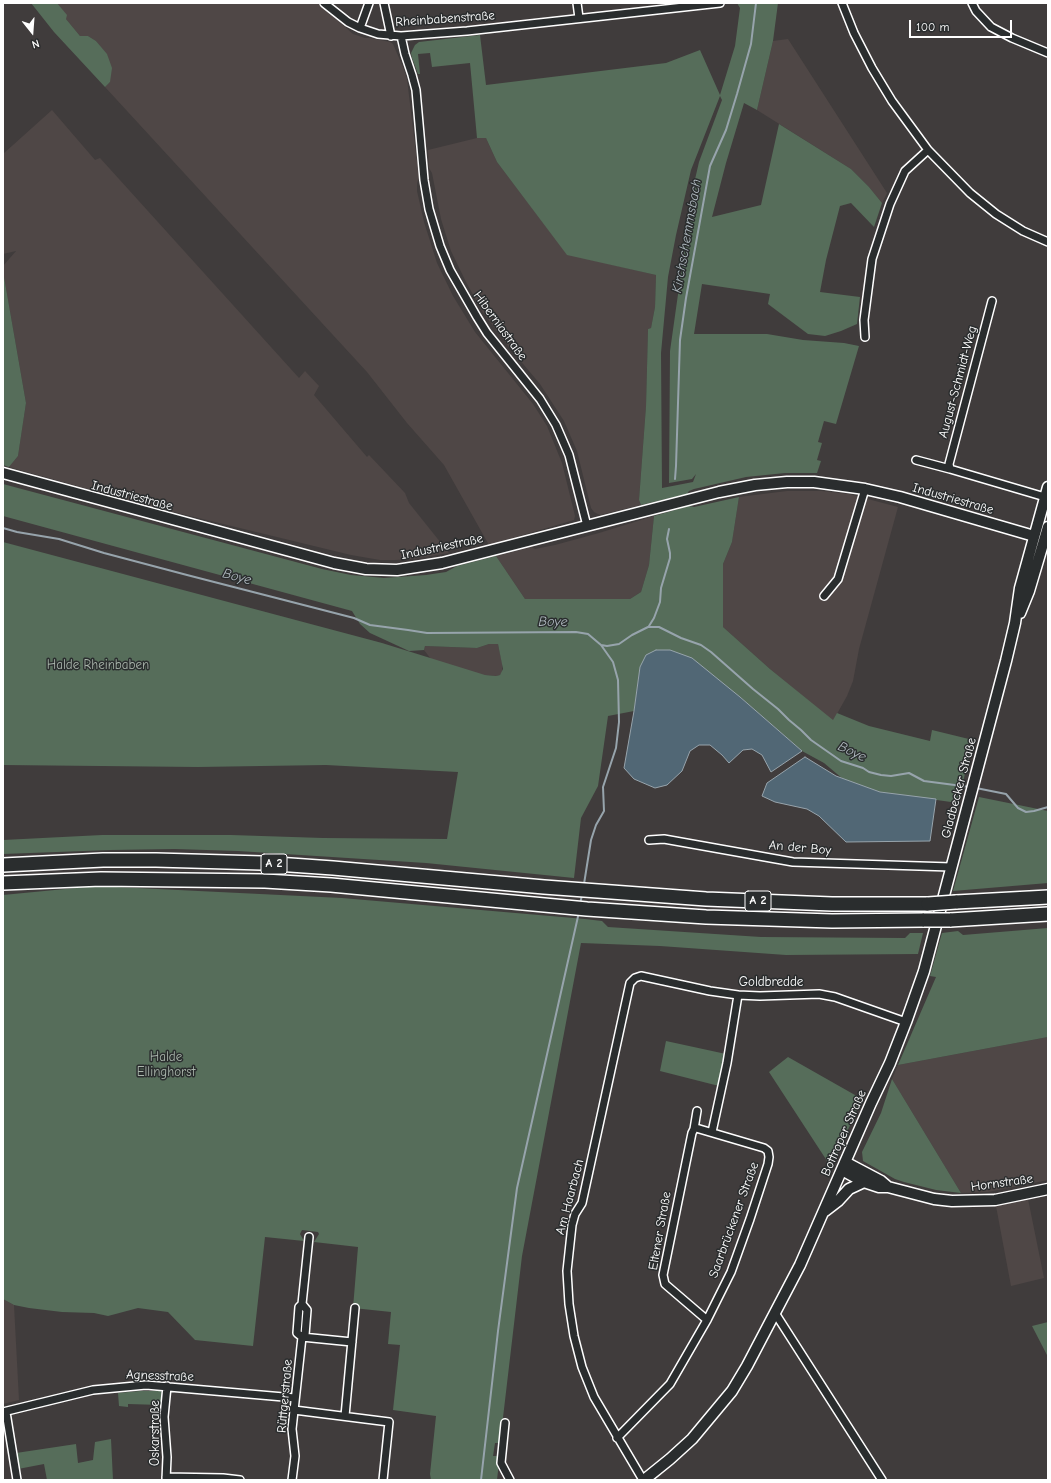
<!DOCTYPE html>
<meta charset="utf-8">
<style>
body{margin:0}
#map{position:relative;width:1051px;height:1483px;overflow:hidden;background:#403c3c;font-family:"Comic Neue",sans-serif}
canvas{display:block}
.frame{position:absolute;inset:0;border:4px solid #fff;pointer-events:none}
.north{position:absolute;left:12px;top:12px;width:40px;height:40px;-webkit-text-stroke:3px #2a2d2e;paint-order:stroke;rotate:163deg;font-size:11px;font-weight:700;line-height:16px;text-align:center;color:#fff}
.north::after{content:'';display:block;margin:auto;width:14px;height:18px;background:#fff;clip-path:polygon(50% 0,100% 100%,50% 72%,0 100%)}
.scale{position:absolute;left:909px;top:20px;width:103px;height:18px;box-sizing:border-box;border:2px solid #fff;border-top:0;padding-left:5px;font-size:12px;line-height:14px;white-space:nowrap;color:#fff;-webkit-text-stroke:3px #2a2d2e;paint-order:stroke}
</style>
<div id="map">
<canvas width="1051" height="1483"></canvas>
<div class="frame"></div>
<div class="north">N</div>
<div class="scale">100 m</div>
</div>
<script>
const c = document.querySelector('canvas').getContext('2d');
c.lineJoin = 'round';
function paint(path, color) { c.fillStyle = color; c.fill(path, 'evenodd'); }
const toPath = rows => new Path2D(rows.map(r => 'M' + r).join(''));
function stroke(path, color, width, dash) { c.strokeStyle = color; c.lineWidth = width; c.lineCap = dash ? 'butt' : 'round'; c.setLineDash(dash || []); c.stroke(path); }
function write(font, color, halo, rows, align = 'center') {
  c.font = font + ' "Comic Neue",sans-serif'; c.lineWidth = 3; c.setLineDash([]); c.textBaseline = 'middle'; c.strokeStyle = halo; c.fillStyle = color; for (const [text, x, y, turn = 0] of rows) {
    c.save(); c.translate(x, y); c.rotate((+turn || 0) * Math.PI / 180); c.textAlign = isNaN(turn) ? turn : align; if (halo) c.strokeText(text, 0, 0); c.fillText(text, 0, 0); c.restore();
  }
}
paint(toPath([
 [57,3,318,3,353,34,365,38,370,38,390,42,393,44,403,67,407,79,419,178,417,183,417,191,424,222,437,263,453,296,475,332,533,404,547,426,562,463,575,516,574,520,489,545,444,465,407,423,367,372,105,87,110,82,107,55,96,41,88,36,80,36,66,19,66,15],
 [788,39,887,193,882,203,869,187,851,169,757,110,773,41],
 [52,110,95,160,100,158,299,378,305,371,319,386,314,395,367,457,369,455,405,493,409,503,449,553,413,559,395,560,380,560,351,555,149,506,9,467,18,456,26,403,3,271,3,266,16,251,3,254,3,154],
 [477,138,486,138,497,162,567,254,656,275,655,307,651,328,648,329,646,406,639,500,641,505,600,515,594,512,591,508,577,451,564,421,540,384,508,346,482,311,466,282,451,251,441,219,432,173,429,168,428,150],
 [787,491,822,491,849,494,898,507,859,649,853,681,847,696,833,721,770,669,723,627,723,564,732,542,739,497],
 [654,516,649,565,641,592,630,599,525,599,496,556,531,547,535,549,555,545,599,533],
 [489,644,498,644,502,662,502,673,500,675,496,676,440,671,424,650,425,646,477,648],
 [1048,1037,1048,1180,988,1192,961,1193,892,1079,898,1065],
 [1028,1199,1044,1278,1011,1286,996,1206],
 [3,1299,14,1305,19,1400,3,1404]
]), '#4f4746');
paint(toPath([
 [31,3,57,3,67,15,66,19,80,36,88,36,96,41,107,54,112,68,110,82,105,87,54,32],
 [737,3,778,3,773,41,757,110,744,103,726,163,712,217,761,205,779,124,851,169,869,187,882,203,874,227,851,203,840,206,826,260,820,292,860,297,857,324,841,331,825,336,808,334,768,304,770,294,702,284,694,334,767,334,803,340,844,343,859,346,836,424,824,421,818,442,822,443,817,460,821,461,817,473,785,473,746,477,694,489,689,491,687,494,641,505,639,500,646,406,648,329,651,328,655,307,656,275,567,255,497,162,486,138,477,138,470,63,432,67,430,53,418,54,420,74,418,74,412,58,411,53,415,45,419,42,480,35,486,85,666,63,700,50,720,95,735,46,740,8],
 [720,96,722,100,699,162,693,188,670,351,669,483,692,479,696,474,693,482,662,488,661,353,668,277,676,235,691,170],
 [3,271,26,403,18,456,9,467,3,465],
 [3,484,322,569,351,575,384,578,426,575,446,572,457,566,496,556,525,599,630,599,641,592,649,565,654,516,689,506,694,507,739,497,732,542,723,564,723,627,770,669,833,720,837,713,869,726,930,741,932,730,973,740,958,803,880,792,843,779,824,763,802,751,740,697,640,667,634,711,608,716,598,786,581,818,574,878,426,863,238,851,175,849,111,850,3,854,3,840,102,835,231,835,323,838,447,839,458,772,326,765,198,767,3,765,3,542,382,643,485,675,496,676,500,675,503,669,498,644,489,644,477,648,425,646,424,650,409,651,370,633,360,624,352,611,3,516],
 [979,797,1048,811,1048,883,953,891],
 [96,886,342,898,585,919,602,921,608,927,761,937,905,938,910,933,923,933,918,954,786,955,660,946,581,943,522,1256,500,1443,495,1443,493,1456,497,1456,497,1461,499,1462,497,1480,431,1480,430,1474,436,1416,393,1410,400,1345,388,1344,391,1312,353,1308,358,1247,314,1242,319,1234,318,1232,302,1230,300,1234,304,1241,265,1237,253,1346,195,1340,168,1312,138,1308,108,1316,94,1313,62,1312,29,1308,14,1305,3,1299,3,895],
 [1048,928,1048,1037,898,1065,936,977,930,976,942,933,958,931,963,935],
 [666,1041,726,1054,719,1086,660,1071],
 [788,1057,862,1099,831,1167,769,1072],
 [892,1079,961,1193,936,1190,904,1182,895,1179,863,1161,862,1152,881,1113],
 [1048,1322,1048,1357,1032,1326],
 [140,1391,161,1391,162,1393,161,1405,128,1404,128,1407,119,1406,118,1393],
 [111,1439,113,1480,47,1480,44,1464,18,1469,16,1453,76,1444,78,1463,93,1460,95,1442]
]), '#566d5a');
const water = toPath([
 [656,650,670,650,692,658,740,697,802,751,771,772,762,755,752,749,743,750,729,763,722,755,710,745,699,745,690,751,682,771,667,785,655,788,634,779,624,768,634,711,640,667,646,655,656,650],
 [805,757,836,776,880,792,936,799,930,841,846,842,819,816,807,809,775,802,762,796,767,783,805,757]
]);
paint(water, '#516775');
stroke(water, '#97a4ac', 1);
stroke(toPath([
 [675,479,676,466,680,340,686,298,710,166,726,130,737,94,751,44,756,3],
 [3,528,17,532,59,539,104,553,187,575,354,618,370,625,408,630,427,633,576,632,588,634,601,645,607,646,619,644,632,635,648,627,659,627,681,638,701,645,711,652,753,689,778,709,789,720,801,730,811,740,841,761,863,768,869,772,881,775,891,776,909,773,924,781,970,787],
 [649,626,654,618,660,602,661,588,670,558,670,553,667,539,669,529],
 [976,788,1006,794,1018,808,1026,812,1034,811,1048,807],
 [584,884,591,840,596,825,604,811,603,787,616,748,619,722,618,680,613,662,601,645],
 [580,904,582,895],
 [481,1480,498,1331,517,1188,579,912]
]), '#97a4ac', 2);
const street = toPath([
 [324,3,348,22,360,28,378,34,401,36,467,31,720,3],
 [384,3,391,36],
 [577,3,579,18],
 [842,3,854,33,872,68,892,101,928,150,970,193,996,214,1023,231,1048,242],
 [972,3,976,11,991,27,1012,38,1048,53],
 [360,28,369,3],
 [401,36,405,54,412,75,416,90,424,180,429,209,440,246,450,270,477,317,487,333,540,399,556,425,569,455,587,526],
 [992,301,949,464,950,469,1045,497],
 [865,337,864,320,872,259,890,204,905,171,928,150],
 [916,460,950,469],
 [824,596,838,579,865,489],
 [649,840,664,839,793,862,951,867],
 [694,1129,697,1111],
 [712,1132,727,1063,738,995],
 [309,1237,302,1304,299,1307,297,1333,302,1337,352,1342],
 [775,1313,882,1480],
 [294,1410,389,1422,383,1480],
 [3,1412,93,1390,146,1385,295,1398],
 [6,1412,17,1480],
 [345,1416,355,1308],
 [505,1423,501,1463,510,1480],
 [617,1438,670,1384,707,1320,731,1272,750,1219,768,1164,769,1157,768,1151,764,1148,696,1128,694,1129,692,1133,663,1275,665,1284,707,1320],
 [166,1477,223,1478,240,1480],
 [166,1480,167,1457,164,1417,167,1386],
 [292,1480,295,1456,292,1429,302,1337,305,1335,307,1310,302,1304],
 [643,1480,594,1397,582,1367,574,1336,569,1304,567,1271,572,1225,575,1214,582,1203,630,983,635,978,641,976,710,991,738,995,760,996,819,994,835,997,906,1022]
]);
const secondary = toPath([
 [3,473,334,563,366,569,397,570,442,563,719,492,755,485,787,482,814,482,865,489,900,497,1034,536],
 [1020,613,1029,591,1048,527],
 [845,1162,881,1181,888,1187],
 [842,1170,864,1182,879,1187,888,1187,934,1199,952,1201,995,1200,1048,1189],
 [825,1211,838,1201,849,1189,864,1182],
 [644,1480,670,1459,692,1439,732,1391,747,1366,800,1265,871,1103,890,1063,906,1022,924,971,1006,661,1015,623,1020,588,1048,487]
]);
const highway = toPath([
 [3,865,103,860,156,860,262,863,333,868,544,887,706,899,832,904,928,904],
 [3,883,101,879,265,881,331,885,587,909,706,917,832,921,924,920],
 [956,902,1048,897],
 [950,920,1048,914]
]);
stroke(street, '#fff', 10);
stroke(secondary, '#fff', 13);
stroke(highway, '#fff', 16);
stroke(street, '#2a2d2e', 7);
stroke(secondary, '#2a2d2e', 10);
stroke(highway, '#2a2d2e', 13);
const highwayBridge = toPath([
 [928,904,956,902],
 [924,920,950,920]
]);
stroke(highwayBridge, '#fff', 16, []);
stroke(highwayBridge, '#2a2d2e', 13);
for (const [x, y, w] of [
 [274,864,26],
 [758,901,26]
]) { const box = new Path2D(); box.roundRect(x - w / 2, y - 10, w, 20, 3); c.fillStyle = '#2a2d2e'; c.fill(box); stroke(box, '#fff', 1); }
write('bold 12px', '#fff', null, [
 ["A 2",274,864],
 ["A 2",758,901]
]);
write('13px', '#fff', '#2a2d2e', [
 ["Rheinbabenstraße",445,19,-4],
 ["Hiberniastraße",500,326,54],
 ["August-Schmidt-Weg",958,382,-75],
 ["Industriestraße",132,496,15],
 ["Industriestraße",953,499,16],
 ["Industriestraße",442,547,-12],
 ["Gladbecker Straße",959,788,-75],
 ["An der Boy",800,848,5],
 ["Goldbredde",771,982],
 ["Bottroper Straße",844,1133,-66],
 ["Hornstraße",1002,1183,-8],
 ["Am Haarbach",570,1197,-75],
 ["Saarbrückener Straße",734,1220,-70],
 ["Eltener Straße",660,1231,-80],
 ["Agnesstraße",160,1376,2],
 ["Rüttgerstraße",285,1396,-85],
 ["Oskarstraße",155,1433,-90]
]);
write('13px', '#aab6ac', '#2a2d2e', [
 ["Halde Rheinbaben",98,665],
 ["Halde",166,1057],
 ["Ellinghorst",166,1072]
]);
write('italic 14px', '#b1bbc1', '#2a2d2e', [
 ["Kirchschemmsbach",687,236,-80],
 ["Boye",237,577,15],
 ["Boye",553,622,1],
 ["Boye",852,752,25]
]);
</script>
